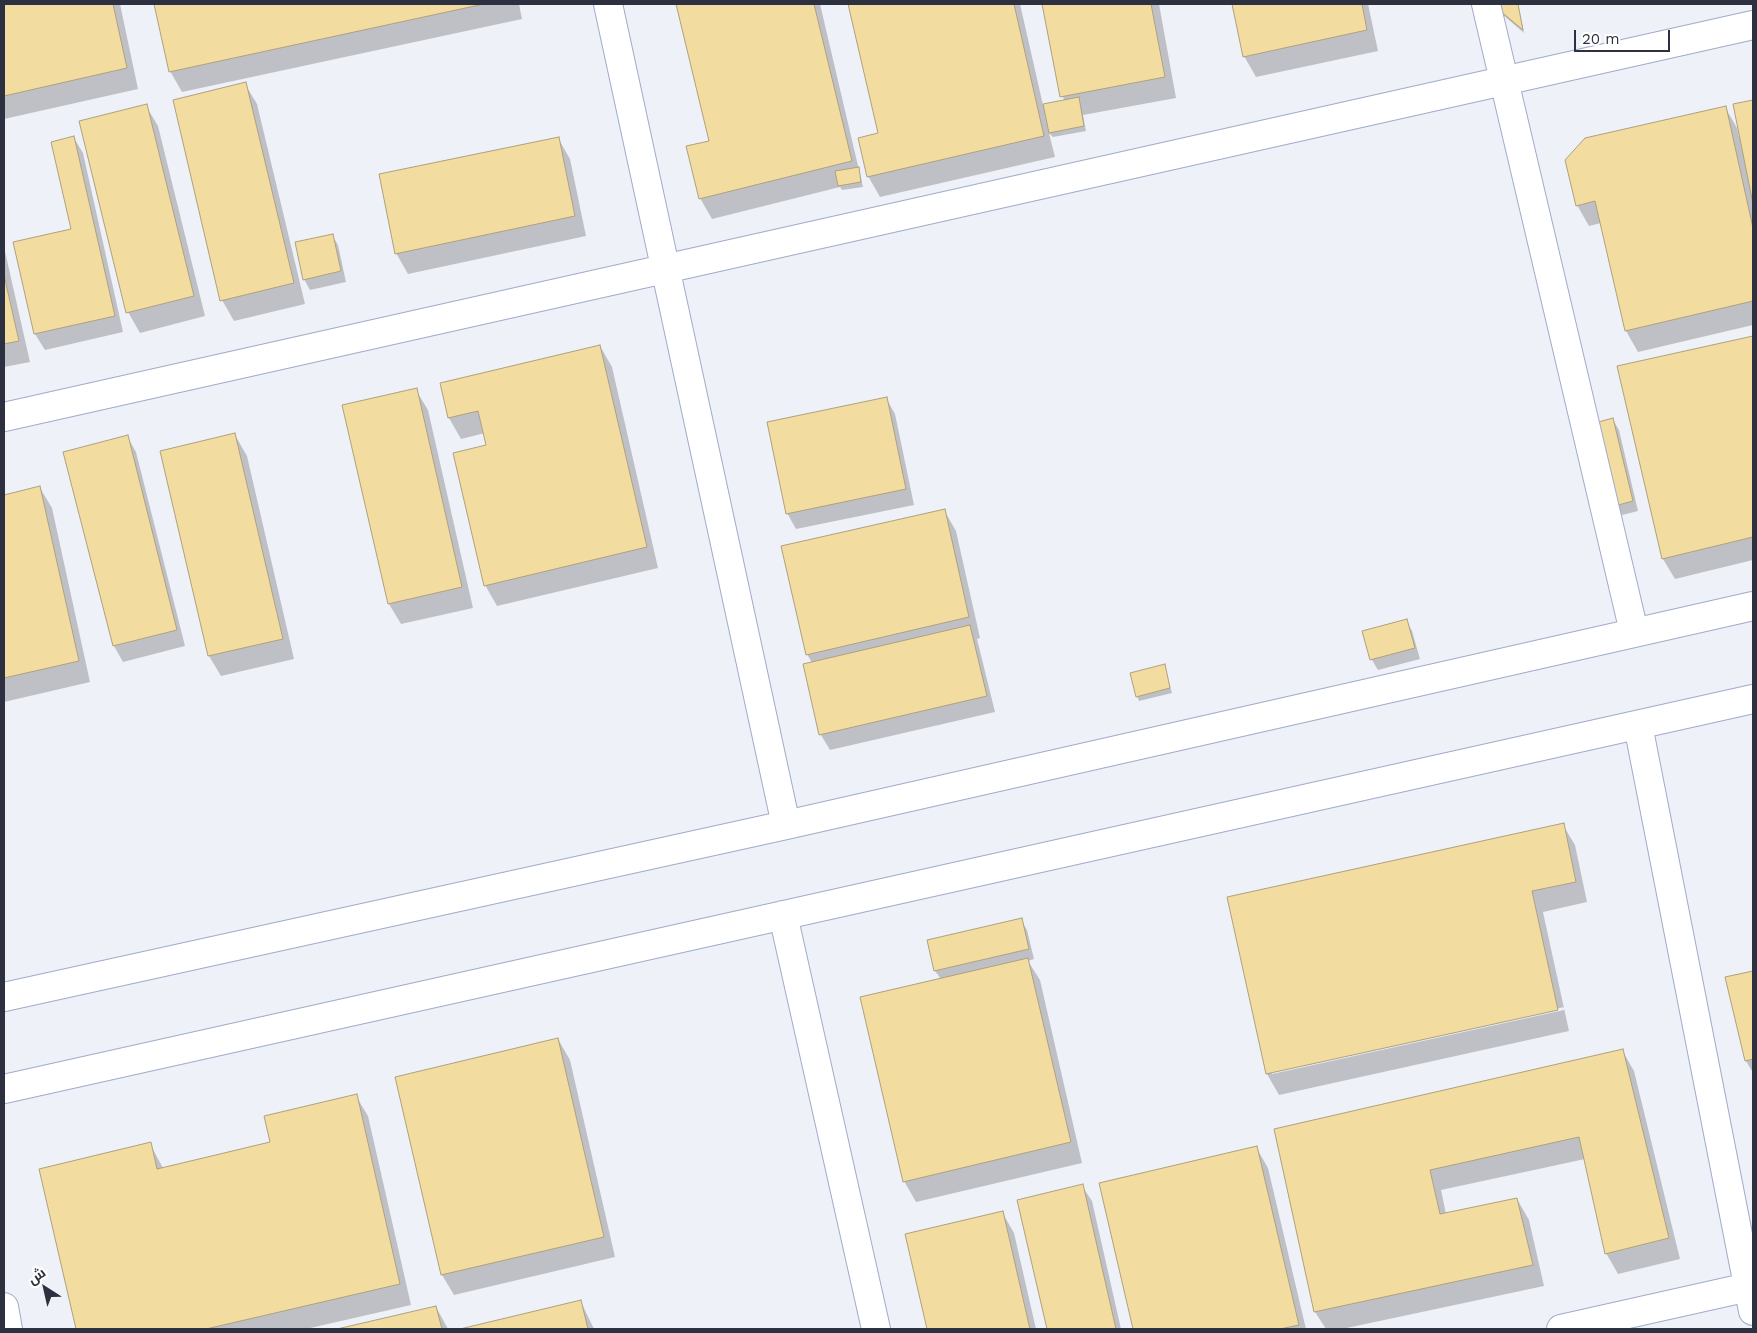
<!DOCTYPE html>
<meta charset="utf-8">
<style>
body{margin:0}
#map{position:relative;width:1757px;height:1333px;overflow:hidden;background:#eff1f8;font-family:"Work Sans",Cairo,sans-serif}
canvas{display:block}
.frame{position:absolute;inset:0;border:5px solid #2d313f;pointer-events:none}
.north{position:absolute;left:20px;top:1263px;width:50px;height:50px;-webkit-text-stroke:4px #fff;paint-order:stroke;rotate:325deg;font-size:14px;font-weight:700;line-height:20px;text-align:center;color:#2d313f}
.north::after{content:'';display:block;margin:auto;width:18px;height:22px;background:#2d313f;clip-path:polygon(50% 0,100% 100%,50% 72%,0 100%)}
.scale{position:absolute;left:1574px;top:30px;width:96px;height:22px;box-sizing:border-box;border:2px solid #2d313f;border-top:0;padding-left:6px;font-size:15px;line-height:18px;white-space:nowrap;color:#2d313f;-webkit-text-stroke:4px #fff;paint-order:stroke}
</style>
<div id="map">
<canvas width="1757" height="1333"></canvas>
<div class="frame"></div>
<div class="north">ش</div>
<div class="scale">20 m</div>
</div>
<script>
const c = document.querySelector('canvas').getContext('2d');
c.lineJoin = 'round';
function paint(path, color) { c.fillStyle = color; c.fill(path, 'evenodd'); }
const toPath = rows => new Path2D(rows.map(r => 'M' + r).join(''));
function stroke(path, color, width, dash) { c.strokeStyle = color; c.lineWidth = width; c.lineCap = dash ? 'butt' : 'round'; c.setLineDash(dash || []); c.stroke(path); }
paint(toPath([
 [4,4,120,4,138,89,4,119],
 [156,4,519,4,522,19,182,92,170,71],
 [677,4,820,4,863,187,842,190,840,187,712,219,700,198,711,142],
 [850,4,1020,4,1043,105,1064,101,1044,4,1159,4,1176,98,1083,115,1086,131,1053,137,1049,133,1055,157,880,197,868,176,879,134],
 [1233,4,1368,4,1378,51,1256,77,1244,56],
 [1498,4,1518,4,1524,33,1503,15],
 [245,84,257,104,305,304,234,321,222,300],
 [1753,101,1753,325,1638,352,1626,331,1601,223,1589,226,1577,205,1725,107,1737,128,1739,137,1741,137,1735,105],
 [146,106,158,126,205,316,140,333,128,312],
 [74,138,83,153,123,332,45,350,35,334,15,243,72,230],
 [558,138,570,159,586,236,408,274,396,253],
 [332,235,338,245,346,282,310,290,304,279],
 [4,247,30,362,4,367],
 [1753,338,1753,560,1675,579,1663,559,1618,366],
 [600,346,612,367,658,568,497,606,485,585,488,446,485,433,461,439,449,418,442,384],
 [416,390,428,410,473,608,401,624,389,604],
 [886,398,895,414,914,505,796,529,787,513],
 [1613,420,1619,430,1638,511,1618,516],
 [235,435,247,456,294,659,221,676,209,656],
 [127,436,136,452,185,646,123,662,114,646,65,452],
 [40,488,52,508,90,682,4,702,4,496],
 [944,510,956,531,980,638,977,639,995,712,830,750,821,735,805,665,812,663,807,654],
 [1406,620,1412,631,1420,659,1378,670,1372,660,1364,632],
 [1164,665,1172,693,1139,701,1137,696],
 [1563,825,1575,845,1587,902,1543,912,1569,1031,1279,1095,1267,1074,1229,898],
 [1564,1007,1564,1010,1272,1074,1272,1072],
 [1021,920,1027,930,1034,959,1028,961,1040,980,1082,1163,916,1202,904,1181,941,979,935,971],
 [1753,972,1753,1071,1752,1071,1746,1061,1726,978],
 [558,1039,570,1060,615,1257,454,1295,442,1275],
 [1622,1050,1634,1071,1680,1259,1618,1274,1606,1253,1585,1159,1441,1190,1446,1214,1517,1199,1529,1220,1544,1286,1342,1329,1326,1329,1315,1312,1275,1130],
 [356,1096,368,1116,411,1305,306,1329,77,1329,40,1170,150,1144,163,1168,272,1143],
 [1256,1147,1268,1168,1306,1329,1134,1329,1101,1184],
 [1082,1186,1092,1201,1121,1329,1048,1329,1019,1201],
 [1002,1212,1014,1233,1036,1329,929,1329,907,1235],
 [581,1302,594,1329,464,1329],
 [436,1307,448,1329,343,1329]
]), '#0003');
const building = toPath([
 [4,4,113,4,127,68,4,96,4,4],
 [154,4,484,4,169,72,154,4],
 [676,4,814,4,852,161,699,199,686,146,709,141,676,4],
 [848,4,1014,4,1044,136,867,177,858,138,878,133,848,4],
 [1042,4,1151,4,1165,77,1060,97,1042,4],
 [1232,4,1362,4,1367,30,1243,57,1232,4],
 [1497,4,1518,4,1523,30,1499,10,1497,4],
 [246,82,294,283,220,301,173,100,246,82],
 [1079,97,1084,126,1049,133,1043,104,1079,97],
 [1753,100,1753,204,1733,104,1753,100],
 [147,104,194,296,126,313,79,121,147,104],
 [1726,106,1753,228,1753,301,1625,331,1595,201,1576,206,1565,160,1585,138,1726,106],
 [74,136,115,316,34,334,13,242,71,229,51,142,74,136],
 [559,137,575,216,395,254,379,174,559,137],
 [859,167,861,182,838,186,835,171,859,167],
 [333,234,341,271,303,280,295,242,333,234],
 [4,275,19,341,4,344,4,275],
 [1753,336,1753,537,1662,559,1617,366,1753,336],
 [600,345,647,547,484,586,453,453,486,445,478,411,448,418,440,383,600,345],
 [417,388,462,587,388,604,342,405,417,388],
 [887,397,906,489,786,514,767,422,887,397],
 [1613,418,1633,501,1611,507,1591,424,1613,418],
 [235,433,283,639,208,656,160,451,235,433],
 [128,435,177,630,113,646,63,452,128,435],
 [40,486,79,661,4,678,4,495,40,486],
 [945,509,969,617,806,655,781,546,945,509],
 [1407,619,1415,648,1370,660,1362,631,1407,619],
 [970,625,987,696,819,735,803,664,970,625],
 [1165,664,1170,688,1136,697,1130,673,1165,664],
 [1564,823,1576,882,1532,891,1558,1010,1266,1074,1227,897,1564,823],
 [1022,918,1029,949,934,971,927,940,1022,918],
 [1028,958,1071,1142,903,1182,860,997,1028,958],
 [1753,971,1753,1059,1745,1061,1725,977,1753,971],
 [558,1038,604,1237,441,1275,395,1077,558,1038],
 [1623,1049,1669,1238,1605,1254,1579,1137,1430,1170,1440,1214,1517,1198,1533,1265,1314,1312,1274,1129,1623,1049],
 [357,1094,400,1284,206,1329,76,1329,39,1169,151,1142,157,1169,270,1142,264,1116,357,1094],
 [1257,1146,1299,1325,1280,1329,1133,1329,1099,1183,1257,1146],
 [1083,1184,1116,1329,1047,1329,1017,1200,1083,1184],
 [1003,1211,1030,1329,927,1329,905,1234,1003,1211],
 [581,1300,588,1329,460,1329,581,1300],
 [436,1306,442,1329,337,1329,436,1306]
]);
paint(building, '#f3dca0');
stroke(building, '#ada07e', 1);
const minor = toPath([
 [608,4,786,825],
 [1486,4,1634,632],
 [4,417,1753,25],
 [1638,725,1753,1311],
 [783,915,876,1329],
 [4,997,786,825,1753,606],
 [4,1089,1753,699],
 [4,1307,8,1329],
 [1561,1329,1753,1286]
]);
stroke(minor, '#a0abcc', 30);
stroke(minor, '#fff', 28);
</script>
